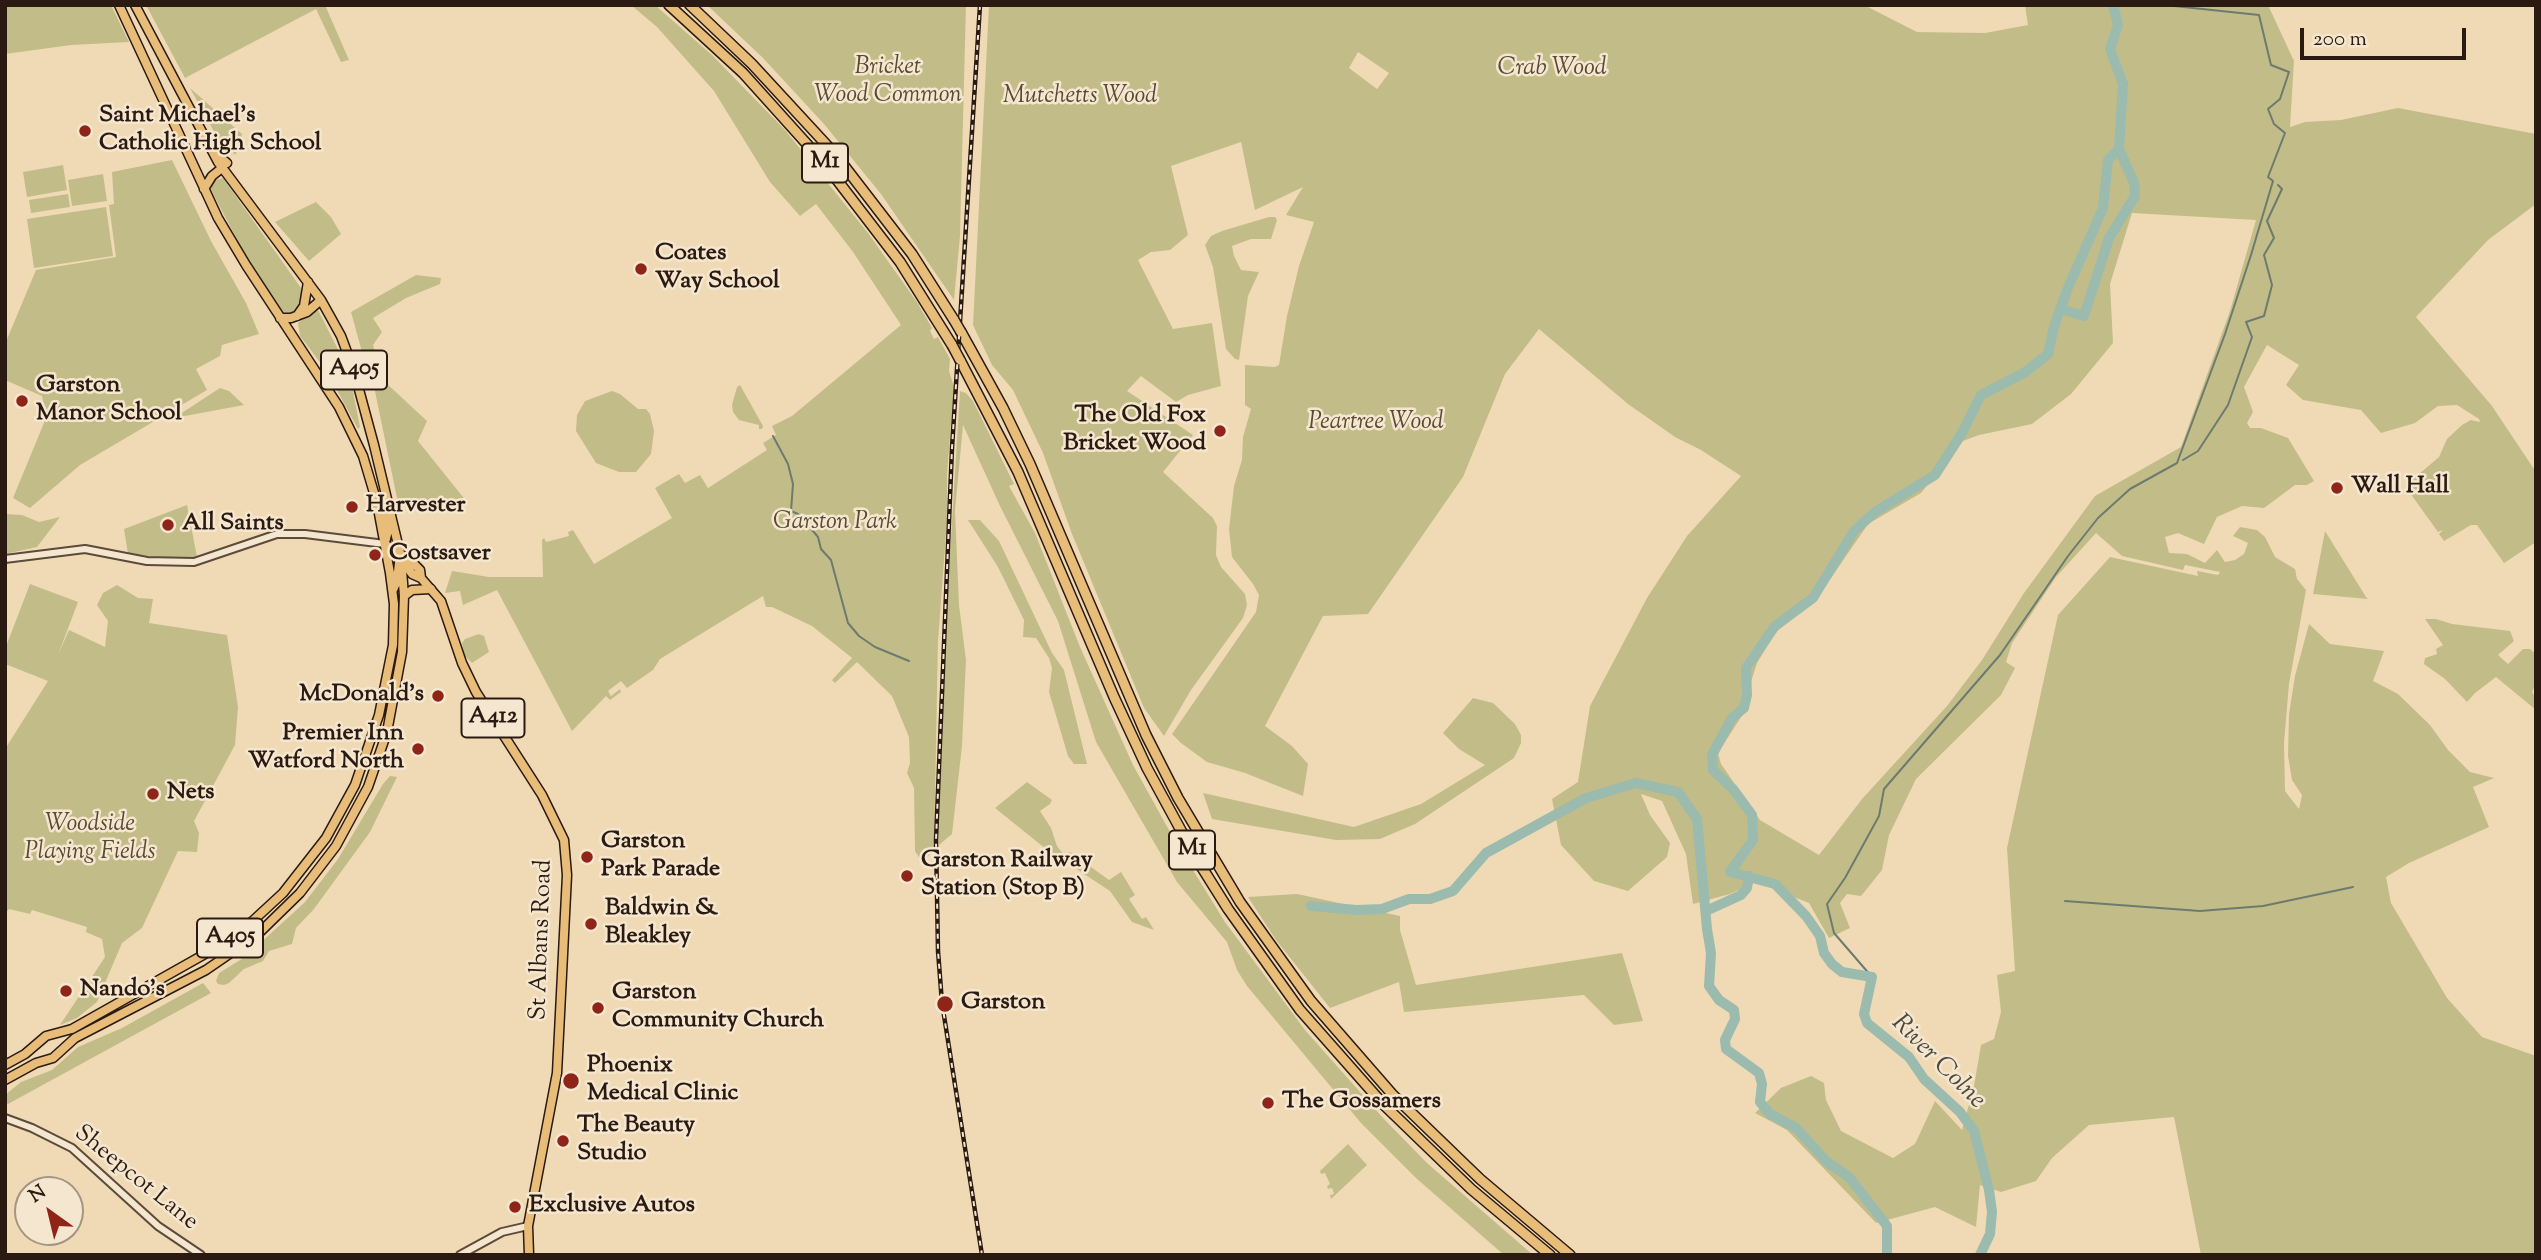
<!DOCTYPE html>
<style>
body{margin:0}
#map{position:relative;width:2541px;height:1260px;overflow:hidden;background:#f0dab5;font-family:"Sorts Mill Goudy",serif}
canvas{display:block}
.frame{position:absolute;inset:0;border:7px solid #2a1a11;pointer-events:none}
.north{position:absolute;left:14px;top:1176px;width:70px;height:70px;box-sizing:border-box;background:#f5e7cf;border:2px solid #a49583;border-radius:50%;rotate:326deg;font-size:19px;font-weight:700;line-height:28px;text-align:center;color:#2a1a11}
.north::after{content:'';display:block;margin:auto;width:24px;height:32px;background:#8f2418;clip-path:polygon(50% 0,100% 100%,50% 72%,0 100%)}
.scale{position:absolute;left:2300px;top:28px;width:166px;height:32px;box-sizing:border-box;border:4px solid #2a1a11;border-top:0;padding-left:9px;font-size:21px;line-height:24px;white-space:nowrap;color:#2a1a11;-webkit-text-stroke:5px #f5e7cf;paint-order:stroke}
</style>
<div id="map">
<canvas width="2541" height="1260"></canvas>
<div class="frame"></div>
<div class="north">N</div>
<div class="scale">200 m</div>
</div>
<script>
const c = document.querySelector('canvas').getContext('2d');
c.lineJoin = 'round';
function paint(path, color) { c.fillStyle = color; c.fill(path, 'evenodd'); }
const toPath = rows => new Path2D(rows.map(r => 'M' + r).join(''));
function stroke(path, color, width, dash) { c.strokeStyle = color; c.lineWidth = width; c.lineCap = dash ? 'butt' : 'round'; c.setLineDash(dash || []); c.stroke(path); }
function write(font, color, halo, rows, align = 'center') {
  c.font = font + ' "Sorts Mill Goudy",serif'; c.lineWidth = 5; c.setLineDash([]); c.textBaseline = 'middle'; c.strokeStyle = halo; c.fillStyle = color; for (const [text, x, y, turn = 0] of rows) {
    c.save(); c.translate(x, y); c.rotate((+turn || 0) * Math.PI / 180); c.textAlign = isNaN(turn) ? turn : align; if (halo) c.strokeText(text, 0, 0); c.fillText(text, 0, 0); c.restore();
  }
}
paint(toPath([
 [5,5,111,5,129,42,71,45,5,54],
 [146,5,325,5,349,60,341,62,316,9,185,78],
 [631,5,655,5,712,55,785,130,868,233,917,302,932,328,930,331,934,339,938,337,950,359,949,371,954,387,947,474,947,520,938,641,934,850,922,862,915,851,914,788,907,773,910,763,909,737,892,696,857,662,835,683,832,680,852,658,812,626,772,607,766,607,763,596,660,659,653,670,627,688,621,681,608,691,611,696,620,689,621,692,610,700,606,696,572,731,497,590,463,605,460,591,445,593,452,571,489,577,543,577,542,540,544,538,546,542,569,536,568,532,573,530,594,564,672,518,655,488,679,474,685,483,700,475,708,488,767,450,763,443,776,435,772,426,792,416,901,325,853,252,816,204,800,216,770,182,714,91,657,27],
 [707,5,966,5,960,236,954,300,881,194,824,124,763,58],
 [989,5,1864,5,1917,32,1985,33,2028,25,2025,5,2268,5,2294,61,2290,127,2305,122,2341,120,2398,108,2536,134,2536,204,2488,240,2416,317,2492,406,2536,472,2536,542,2504,563,2477,525,2471,525,2444,541,2439,534,2443,530,2438,532,2405,486,2439,457,2447,439,2462,425,2471,420,2480,422,2479,419,2457,405,2438,406,2415,423,2381,433,2361,410,2303,400,2286,385,2299,365,2267,345,2244,387,2253,412,2247,423,2250,428,2261,428,2288,438,2314,481,2307,485,2295,485,2264,508,2242,506,2217,517,2204,544,2178,533,2165,537,2169,553,2187,554,2205,563,2217,550,2225,562,2235,560,2244,554,2248,543,2233,536,2240,527,2257,530,2265,537,2275,557,2295,569,2297,579,2306,590,2289,684,2284,743,2285,791,2299,809,2302,795,2292,780,2288,756,2289,714,2295,676,2309,624,2330,644,2384,651,2373,681,2398,694,2430,725,2448,750,2470,772,2494,778,2473,787,2489,827,2409,863,2386,877,2391,903,2447,998,2482,1037,2536,1056,2536,1255,2201,1255,2174,1117,2089,1125,2052,1158,2036,1181,2001,1192,1980,1185,1976,1227,1935,1207,1876,1223,1787,1130,1755,1113,1781,1088,1811,1076,1824,1083,1826,1100,1841,1131,1893,1158,1915,1144,1935,1101,1962,1130,1974,1086,1981,1045,1994,1039,2001,1012,1997,975,2015,971,2007,848,2058,615,2110,557,2198,576,2197,571,2218,575,2220,572,2185,565,2183,570,2122,556,2096,533,2056,577,2012,643,2006,662,2015,668,2001,695,1916,779,1889,835,1882,870,1861,896,1847,894,1840,903,1850,928,1829,938,1809,903,1756,882,1730,894,1693,904,1686,854,1662,801,1641,794,1650,815,1670,843,1667,857,1628,891,1594,881,1561,845,1552,799,1578,782,1590,706,1647,598,1687,536,1741,476,1701,450,1675,437,1628,404,1539,329,1505,374,1463,477,1368,614,1323,616,1265,726,1292,746,1308,764,1303,796,1245,773,1207,762,1181,743,1172,734,1256,612,1259,595,1253,584,1232,557,1229,529,1234,486,1242,460,1243,437,1251,409,1245,405,1245,365,1275,367,1279,365,1287,316,1299,266,1314,222,1286,215,1303,187,1255,210,1241,142,1171,166,1188,235,1170,250,1151,252,1138,260,1173,329,1212,323,1221,386,1188,395,1176,402,1141,376,1127,391,1193,435,1163,472,1213,518,1217,526,1216,555,1221,567,1245,594,1247,605,1243,618,1191,690,1164,736,1144,708,1072,534,1043,453,1013,390,992,365,973,325],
 [1358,52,1389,73,1377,89,1349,68],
 [2132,213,2256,220,2230,311,2181,447,2095,496,2024,593,1982,660,1947,706,1862,799,1819,855,1760,820,1721,764,1718,753,1750,703,1750,685,1757,663,1776,632,1816,600,1868,524,1921,493,1963,441,1979,435,2032,424,2071,394,2113,343,2110,284],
 [190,88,242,134,239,148,235,155,230,148,229,149,233,156,222,146],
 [172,160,211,241,246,303,259,334,222,345,220,356,196,369,207,390,80,465,30,508,13,498,46,418,42,396,5,380,5,344,36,270,116,257,109,205,114,204,112,172],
 [63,165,67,190,27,197,23,172],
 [103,174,107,201,72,206,68,180],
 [223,178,301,288,303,297,300,307,295,312,283,314,278,310,253,270,211,190,212,181],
 [68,194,70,207,31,213,29,200],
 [316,202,331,217,341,234,309,261,275,222],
 [106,207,113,256,34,268,27,219],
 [1269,217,1275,217,1277,220,1271,239,1251,239,1232,246,1234,256,1241,270,1259,272,1248,296,1239,360,1235,359,1226,349,1213,267,1205,245,1211,236,1222,231],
 [416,275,441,278,440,284,406,298,373,318,382,332,373,345,376,355,367,357,362,352,351,312],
 [318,310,349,371,360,427,358,429,326,370,300,336,298,323,308,314],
 [370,367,377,369,385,382,427,421,418,441,467,502,398,503],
 [740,385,763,426,762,429,759,429,759,425,739,420,733,412,732,405,737,387],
 [220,388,229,391,244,405,174,418],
 [612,391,620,394,638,409,646,409,650,414,654,431,651,454,636,472,619,472,596,463,576,431,577,415,585,401],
 [960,391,966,393,973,401,1014,484,1009,486,1035,533,1080,647,1133,765,1175,841,1225,922,1305,1030,1384,1119,1427,1163,1533,1255,1504,1255,1416,1178,1361,1123,1247,986,1237,970,1227,942,1177,882,1096,742,1058,621,1000,506,963,425,955,511,959,605,966,660,962,746,952,834,939,845,938,824,945,635],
 [187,505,197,557,178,559,128,554,124,529],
 [5,514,22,515,39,522,60,517,37,547,5,554],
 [968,520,980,520,999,541,1052,653,1064,670,1087,764,1074,764,1068,756,1049,692,1052,668,1049,658,1036,638,1023,637,1024,620,998,567],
 [2325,531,2366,597,2368,599,2313,594],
 [30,584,78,602,58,655,69,630,105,647,108,621,97,605,103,593,117,585,138,598,153,599,149,623,227,635,238,707,235,745,194,821,199,833,197,852,178,851,142,928,122,943,97,1002,77,1018,60,1025,105,957,102,939,86,932,87,927,32,910,30,914,9,909,5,914,5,749,48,681,5,664,5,649],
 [2425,619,2436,619,2452,624,2510,631,2514,641,2498,655,2508,664,2523,649,2530,649,2536,654,2536,683,2532,692,2536,698,2536,710,2496,677,2475,693,2467,702,2445,679,2424,664,2425,658,2437,654,2436,649,2443,645],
 [479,634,484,636,489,652,472,663,464,655,462,643,465,639],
 [1473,698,1493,703,1515,724,1521,735,1521,743,1514,758,1415,824,1380,839,1336,840,1212,819,1203,793,1354,827,1421,804,1485,765,1459,749,1443,733],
 [390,776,397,777,370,832,314,909,296,928,292,944,269,951,263,961,244,969,229,983,224,985,218,984,216,981,219,973,245,957,305,902,338,859,383,784],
 [1027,782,1052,800,1050,804,1040,811,1051,828,1057,846,1064,855,1070,852,1109,880,1121,872,1135,895,1129,899,1142,919,1146,917,1154,930,1132,922,1110,891,1046,849,995,808],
 [1297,894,1400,916,1400,930,1416,985,1622,953,1643,1021,1614,1025,1584,995,1404,1012,1399,982,1330,1008,1276,940,1248,897],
 [203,983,211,993,8,1104,5,1102,5,1095,21,1082,52,1070,78,1047,122,1028],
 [1348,1144,1367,1165,1331,1199,1330,1195,1334,1194,1332,1188,1328,1189,1327,1186,1330,1184,1325,1173,1321,1174,1320,1171]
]), '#c2bd88');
stroke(toPath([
 [773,436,788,464,793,484,791,511,798,514,802,520,808,519,808,525,818,537,821,549,831,560,848,623,859,636,875,647,909,661],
 [2183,460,2198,451,2228,405,2252,337,2246,322,2264,316,2272,285,2264,255,2274,238,2267,221,2282,189,2278,185],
 [2065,901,2200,911,2263,906,2353,887],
 [1872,977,1834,933,1827,904,1845,878,1879,816,1884,789,2000,655,2068,556,2098,518,2130,489,2177,463,2225,334,2251,255,2273,181,2268,177,2285,133,2274,124,2268,109,2280,99,2289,72,2271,65,2259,15,2174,6]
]), '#6d7b6f', 2);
stroke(toPath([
 [2061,309,2084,316,2109,238,2135,196,2134,183,2119,149],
 [1311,906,1357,910,1382,909,1409,899,1430,899,1453,891,1486,853,1586,798,1636,783,1678,792,1697,819,1707,929,1711,953,1709,986,1719,1000,1734,1010,1735,1019,1725,1040,1726,1049,1759,1073,1762,1084,1760,1102,1770,1114,1796,1128,1827,1162,1849,1177,1887,1226,1887,1255],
 [1706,911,1741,895,1747,888,1749,876],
 [1980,1255,1990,1234,1992,1212,1989,1190,1974,1131,1960,1112,1924,1079,1909,1057,1867,1023,1864,1014,1872,977,1842,972,1832,964,1824,953,1820,936,1806,916,1775,884,1730,872,1753,840,1752,815,1733,789,1713,770,1712,755,1732,718,1744,708,1747,695,1746,668,1775,626,1813,598,1854,531,1875,512,1935,475,1962,433,1981,395,2024,373,2048,354,2054,327,2067,290,2103,208,2108,160,2119,149,2123,84,2110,49,2118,25,2113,5]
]), '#9abbae', 10);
const tertiary = toPath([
 [5,559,85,549,147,561,194,562,277,534,305,534,385,544],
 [5,1118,32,1128,72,1148,158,1226,201,1255],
 [460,1255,502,1232,528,1226]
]);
const primary = toPath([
 [385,544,413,563,420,570,421,578,441,601,462,663,476,692,542,795,564,840,567,875,557,1073,528,1226,529,1255],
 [402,560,412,574,421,578]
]);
const trunk = toPath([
 [215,153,227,163],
 [204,189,212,176,222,168],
 [297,316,304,306,308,282],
 [280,318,291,318,307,312,321,300],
 [386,498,382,503,388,530,386,539],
 [393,590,397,581,399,563],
 [404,596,412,590,431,589],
 [5,1065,25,1054,46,1036,72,1029,212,950,244,929,283,893,326,838,355,785,379,715,393,645,394,604,390,573,377,503,363,456,339,407,246,265,218,218,119,5],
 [5,1080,36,1063,53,1058,75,1038,206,970,257,935,300,893,336,846,368,787,387,732,402,652,404,596,401,557,374,445,354,371,341,336,321,300,218,162,135,5]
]);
const motorway = toPath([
 [669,5,743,73,824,163,900,262,952,345],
 [690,5,752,64,835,154,912,254,954,320],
 [961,332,1003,408,1030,464,1146,735,1178,798,1240,902,1311,1001,1392,1094,1480,1179,1570,1255],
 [960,360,1018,472,1114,697,1147,768,1196,858,1228,909,1300,1010,1383,1104,1471,1189,1550,1255]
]);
stroke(tertiary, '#5c4a3a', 10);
stroke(primary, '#2a1a11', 11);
stroke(trunk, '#2a1a11', 11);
stroke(motorway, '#2a1a11', 12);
stroke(tertiary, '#f5e7cf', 6);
stroke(primary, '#e8bd7a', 8);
stroke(trunk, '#e8bd7a', 8);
stroke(motorway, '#e8bd7a', 9);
const rail = toPath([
 [980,5,952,448,936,840,938,951,942,1003,982,1255]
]);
stroke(rail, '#2a1a11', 4.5);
stroke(rail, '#f5e7cf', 2, [5]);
const motorwayBridge = toPath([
 [954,320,961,332],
 [952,345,960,360]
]);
stroke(motorwayBridge, '#2a1a11', 12, []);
stroke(motorwayBridge, '#e8bd7a', 9);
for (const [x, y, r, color] of [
 [85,131,7,"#8f2418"],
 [641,269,7,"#8f2418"],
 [22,401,7,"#8f2418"],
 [1220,431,7,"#8f2418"],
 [2337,488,7,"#8f2418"],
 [352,507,7,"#8f2418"],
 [168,525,7,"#8f2418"],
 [375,555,7,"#8f2418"],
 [438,696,7,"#8f2418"],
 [418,749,7,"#8f2418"],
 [153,794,7,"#8f2418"],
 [587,857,7,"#8f2418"],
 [907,876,7,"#8f2418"],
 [591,924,7,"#8f2418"],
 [66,991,7,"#8f2418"],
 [945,1004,9,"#8f2418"],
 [598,1008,7,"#8f2418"],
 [571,1081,9,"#8f2418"],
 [1268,1103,7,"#8f2418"],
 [563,1141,7,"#8f2418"],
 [515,1207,7,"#8f2418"]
]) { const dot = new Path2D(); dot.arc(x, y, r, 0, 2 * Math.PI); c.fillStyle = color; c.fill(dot); stroke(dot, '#f5e7cf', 2.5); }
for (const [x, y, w] of [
 [825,163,46],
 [354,370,66],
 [493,718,63],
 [1192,850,46],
 [230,938,66]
]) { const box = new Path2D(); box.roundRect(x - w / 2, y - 19.5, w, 39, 5); c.fillStyle = '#f5e7cf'; c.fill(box); stroke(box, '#2a1a11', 2); }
write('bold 23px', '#2a1a11', null, [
 ["M1",825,163],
 ["A405",354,370],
 ["A412",493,718],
 ["M1",1192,850],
 ["A405",230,938]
]);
write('italic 24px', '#584b35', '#f5e7cf', [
 ["Bricket",888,69],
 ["Wood Common",888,97],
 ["Crab Wood",1552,70],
 ["Mutchetts Wood",1080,98],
 ["Peartree Wood",1376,424],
 ["Garston Park",835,524],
 ["Woodside",90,826],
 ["Playing Fields",90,854]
]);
write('bold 24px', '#2a1a11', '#f5e7cf', [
 ["Saint Michael's",99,117],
 ["Catholic High School",99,145],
 ["Coates",655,255],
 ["Way School",655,283],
 ["Garston",36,387],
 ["Manor School",36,415],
 ["The Old Fox",1206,417,"right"],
 ["Bricket Wood",1206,445,"right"],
 ["Wall Hall",2351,488],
 ["Harvester",366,507],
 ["All Saints",182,525],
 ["Costsaver",389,555],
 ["McDonald's",424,696,"right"],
 ["Premier Inn",404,735,"right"],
 ["Watford North",404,763,"right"],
 ["Nets",167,794],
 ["Garston",601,843],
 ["Park Parade",601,871],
 ["Garston Railway",921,862],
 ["Station (Stop B)",921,890],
 ["Baldwin &",605,910],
 ["Bleakley",605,938],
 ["Nando's",80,991],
 ["Garston",612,994],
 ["Community Church",612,1022],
 ["Garston",961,1004],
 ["Phoenix",587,1067],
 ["Medical Clinic",587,1095],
 ["The Gossamers",1282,1103],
 ["The Beauty",577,1127],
 ["Studio",577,1155],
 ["Exclusive Autos",529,1207]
], 'left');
write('24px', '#2a1a11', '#f5e7cf', [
 ["St Albans Road",543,940,-88],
 ["Sheepcot Lane",135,1179,39]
]);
write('italic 26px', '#4c4a40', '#f5e7cf', [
 ["River Colne",1937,1063,45]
]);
</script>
